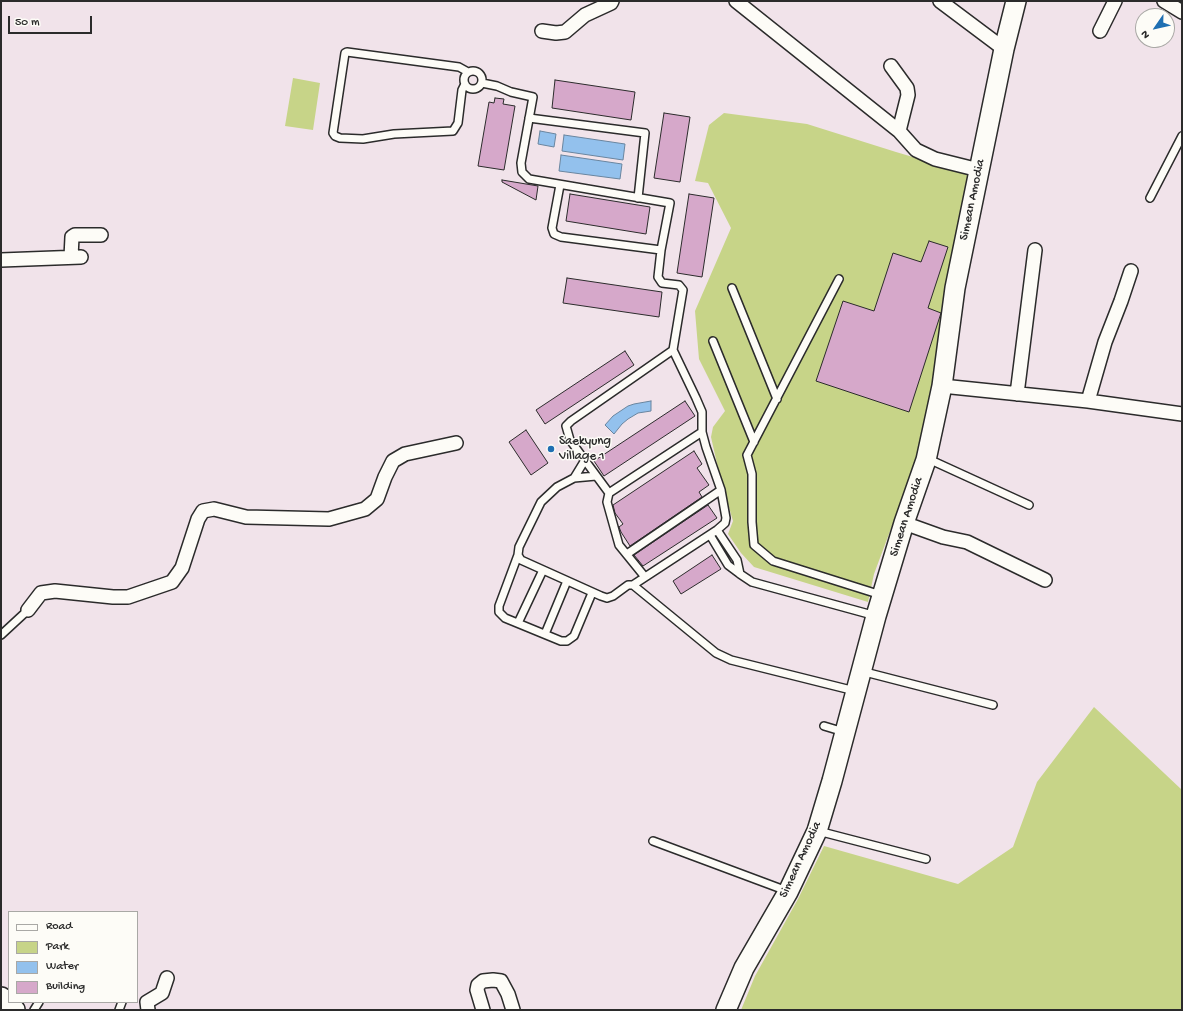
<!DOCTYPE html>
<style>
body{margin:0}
#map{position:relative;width:1183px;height:1011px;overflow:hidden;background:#f1e3ea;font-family:"Gochi Hand",sans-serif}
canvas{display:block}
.frame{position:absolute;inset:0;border:2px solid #2b2b2b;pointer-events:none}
.legend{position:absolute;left:8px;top:911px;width:130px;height:92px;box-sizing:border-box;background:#fdfcf7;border:1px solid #a9a8a5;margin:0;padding:5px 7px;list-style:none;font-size:12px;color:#2b2b2b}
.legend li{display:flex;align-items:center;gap:8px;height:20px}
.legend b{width:20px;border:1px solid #a9a8a5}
.north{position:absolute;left:1135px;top:8px;width:40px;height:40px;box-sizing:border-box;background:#fdfcf7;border:1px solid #a9a8a5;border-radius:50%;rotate:236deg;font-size:11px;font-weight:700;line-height:16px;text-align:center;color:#2b2b2b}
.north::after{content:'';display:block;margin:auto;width:14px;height:18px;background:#1f6fb2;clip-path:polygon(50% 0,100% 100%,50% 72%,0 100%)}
.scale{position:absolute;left:8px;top:16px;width:84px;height:18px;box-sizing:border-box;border:2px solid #2b2b2b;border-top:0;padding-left:5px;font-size:12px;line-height:14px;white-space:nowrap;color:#2b2b2b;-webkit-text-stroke:3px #fdfcf7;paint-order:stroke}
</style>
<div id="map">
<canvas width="1183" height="1011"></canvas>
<div class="frame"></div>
<ul class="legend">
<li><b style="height:5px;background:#fdfcf7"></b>Road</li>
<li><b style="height:11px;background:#c7d488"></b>Park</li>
<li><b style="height:11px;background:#93c1ed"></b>Water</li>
<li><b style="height:11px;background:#d6a8ca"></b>Building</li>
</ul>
<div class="north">N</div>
<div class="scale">50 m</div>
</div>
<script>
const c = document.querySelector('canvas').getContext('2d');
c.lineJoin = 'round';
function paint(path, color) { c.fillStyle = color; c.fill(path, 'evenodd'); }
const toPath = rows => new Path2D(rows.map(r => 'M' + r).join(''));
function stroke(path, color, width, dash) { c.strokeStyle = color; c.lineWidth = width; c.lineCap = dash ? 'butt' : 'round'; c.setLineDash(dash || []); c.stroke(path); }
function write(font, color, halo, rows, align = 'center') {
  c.font = font + ' "Gochi Hand",sans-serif'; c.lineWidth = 3; c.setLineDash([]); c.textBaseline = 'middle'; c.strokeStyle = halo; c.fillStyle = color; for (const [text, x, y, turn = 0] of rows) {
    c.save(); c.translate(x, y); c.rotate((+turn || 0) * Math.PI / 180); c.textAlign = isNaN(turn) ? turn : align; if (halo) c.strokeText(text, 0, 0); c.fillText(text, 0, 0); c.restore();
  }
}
paint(toPath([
 [293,78,320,83,313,130,285,126],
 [724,113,807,124,896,152,970,174,926,435,874,574,868,602,754,567,741,553,728,534,733,521,720,477,711,437,713,427,725,411,699,359,695,311,731,228,708,183,695,181,709,125],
 [1094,707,1182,790,1182,1010,741,1010,755,976,798,899,824,846,958,884,1013,847,1037,782]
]), '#c7d488');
const water = toPath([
 [540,131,556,134,554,147,538,144,540,131],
 [564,135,625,144,623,160,562,151,564,135],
 [561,155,622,164,620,179,559,171,561,155],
 [651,401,651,411,638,413,628,419,622,424,614,434,605,425,613,416,628,406,634,404,651,401]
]);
paint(water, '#93c1ed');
stroke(water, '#69859f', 1);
const building = toPath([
 [555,80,635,92,631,120,552,108,555,80],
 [495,98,504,99,503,104,515,106,504,170,478,166,489,102,494,103,495,98],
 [664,113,690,117,680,182,654,178,664,113],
 [502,180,538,186,536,200,502,182,502,180],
 [570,194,650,207,646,234,566,221,570,194],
 [689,194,714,198,702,277,677,273,689,194],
 [929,241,948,247,928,308,941,313,909,412,816,381,843,301,874,311,893,253,921,262,929,241],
 [567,278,662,292,659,317,563,303,567,278],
 [625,351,634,365,545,424,536,410,625,351],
 [685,401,695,416,604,476,594,461,685,401],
 [526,430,548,463,531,475,509,442,526,430],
 [694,451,702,464,697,468,709,485,699,492,702,497,630,546,621,532,619,527,623,524,615,513,613,505,694,451],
 [708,505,717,518,643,566,634,555,708,505],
 [712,555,721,569,681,594,673,581,712,555]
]);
paint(building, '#d6a8ca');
stroke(building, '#2b2b2b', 1);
const lane = toPath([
 '464 80a9 9 0 1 1 18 0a9 9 0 1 1-18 0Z',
 [482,83,497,86,511,92,533,97,521,163,522,172,529,179,670,203,661,250],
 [465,84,462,90,458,123,453,131,394,134,363,139,340,138,335,136,333,133,345,53,347,52,459,67,468,72],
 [529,118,645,133,638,198],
 [560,185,552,228,554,234,561,237,661,250,658,277,662,283,679,285,683,290,673,350,696,398,702,412,702,432,706,447,721,490,726,518,725,523,717,530,633,585],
 [1150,198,1182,136],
 [839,279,747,455,752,474,752,522,754,545,773,561,881,595],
 [732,288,777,399],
 [713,341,754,442],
 [926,460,935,462,1029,505],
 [596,476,574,478,557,487,541,502,519,547,518,555,521,560,601,596,607,598,613,596,628,585,633,585,716,653,731,660,855,691],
 [574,478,585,460],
 [609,493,570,440,566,426,571,421,673,350],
 [717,530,737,560,740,574],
 [710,535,728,565,740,574,752,582,876,616],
 [627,554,721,490],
 [518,555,499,606,499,612,505,618,561,641,567,641,574,636,592,593],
 [645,577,619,545,607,502,609,493,702,432],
 [518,623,543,570],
 [545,634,567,581],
 [1,635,28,610],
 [861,671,993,705],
 [824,726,844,732],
 [818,831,926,859],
 [653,841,787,891],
 [34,1010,39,1002],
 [119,1010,122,1002]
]);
const street = toPath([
 [736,1,899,131,916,150,935,159,979,170],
 [940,1,1004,49],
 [1164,1,1182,12],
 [542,31,556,33,565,32,585,15,611,3,612,1],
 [1100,31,1115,1],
 [891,66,907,88,908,95,899,131],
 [71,257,72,237,75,235,101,235],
 [1,260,81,257],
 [942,386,1088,401,1182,414],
 [1017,394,1035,250],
 [1088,401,1105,342,1121,301,1131,271],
 [904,523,943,537,967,542,1045,580],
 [28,610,41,593,55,591,113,597,128,597,172,582,182,568,198,519,203,511,214,509,246,517,329,519,365,509,377,499,385,477,393,461,405,454,456,443],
 [148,1010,147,1002,162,993,167,978],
 [483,1010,477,990,478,985,483,981,493,980,501,981,508,994,513,1010]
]);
const secondary = toPath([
 [726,1010,744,968,788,892,817,831,832,781,876,616,904,523,926,460,942,386,955,288,1004,49,1016,1]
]);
const primary = toPath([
 [1,998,14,1010]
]);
stroke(lane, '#2b2b2b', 10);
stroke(street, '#2b2b2b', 16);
stroke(secondary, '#2b2b2b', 22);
stroke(primary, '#2b2b2b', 24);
stroke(lane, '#fdfcf7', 7);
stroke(street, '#fdfcf7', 13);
stroke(secondary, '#fdfcf7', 19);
stroke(primary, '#fdfcf7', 21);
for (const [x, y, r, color] of [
 [551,449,4,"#1f6fb2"]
]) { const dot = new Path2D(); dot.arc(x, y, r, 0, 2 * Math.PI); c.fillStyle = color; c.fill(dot); stroke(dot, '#fdfcf7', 1.5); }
write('13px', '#2b2b2b', '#fdfcf7', [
 ["Simean Amodia",973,200,-78],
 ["Simean Amodia",907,517,-72],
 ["Simean Amodia",801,860,-65]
]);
write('13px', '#2b2b2b', '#fdfcf7', [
 ["Saekyung",559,442],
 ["Village 1",559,457]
], 'left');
</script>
